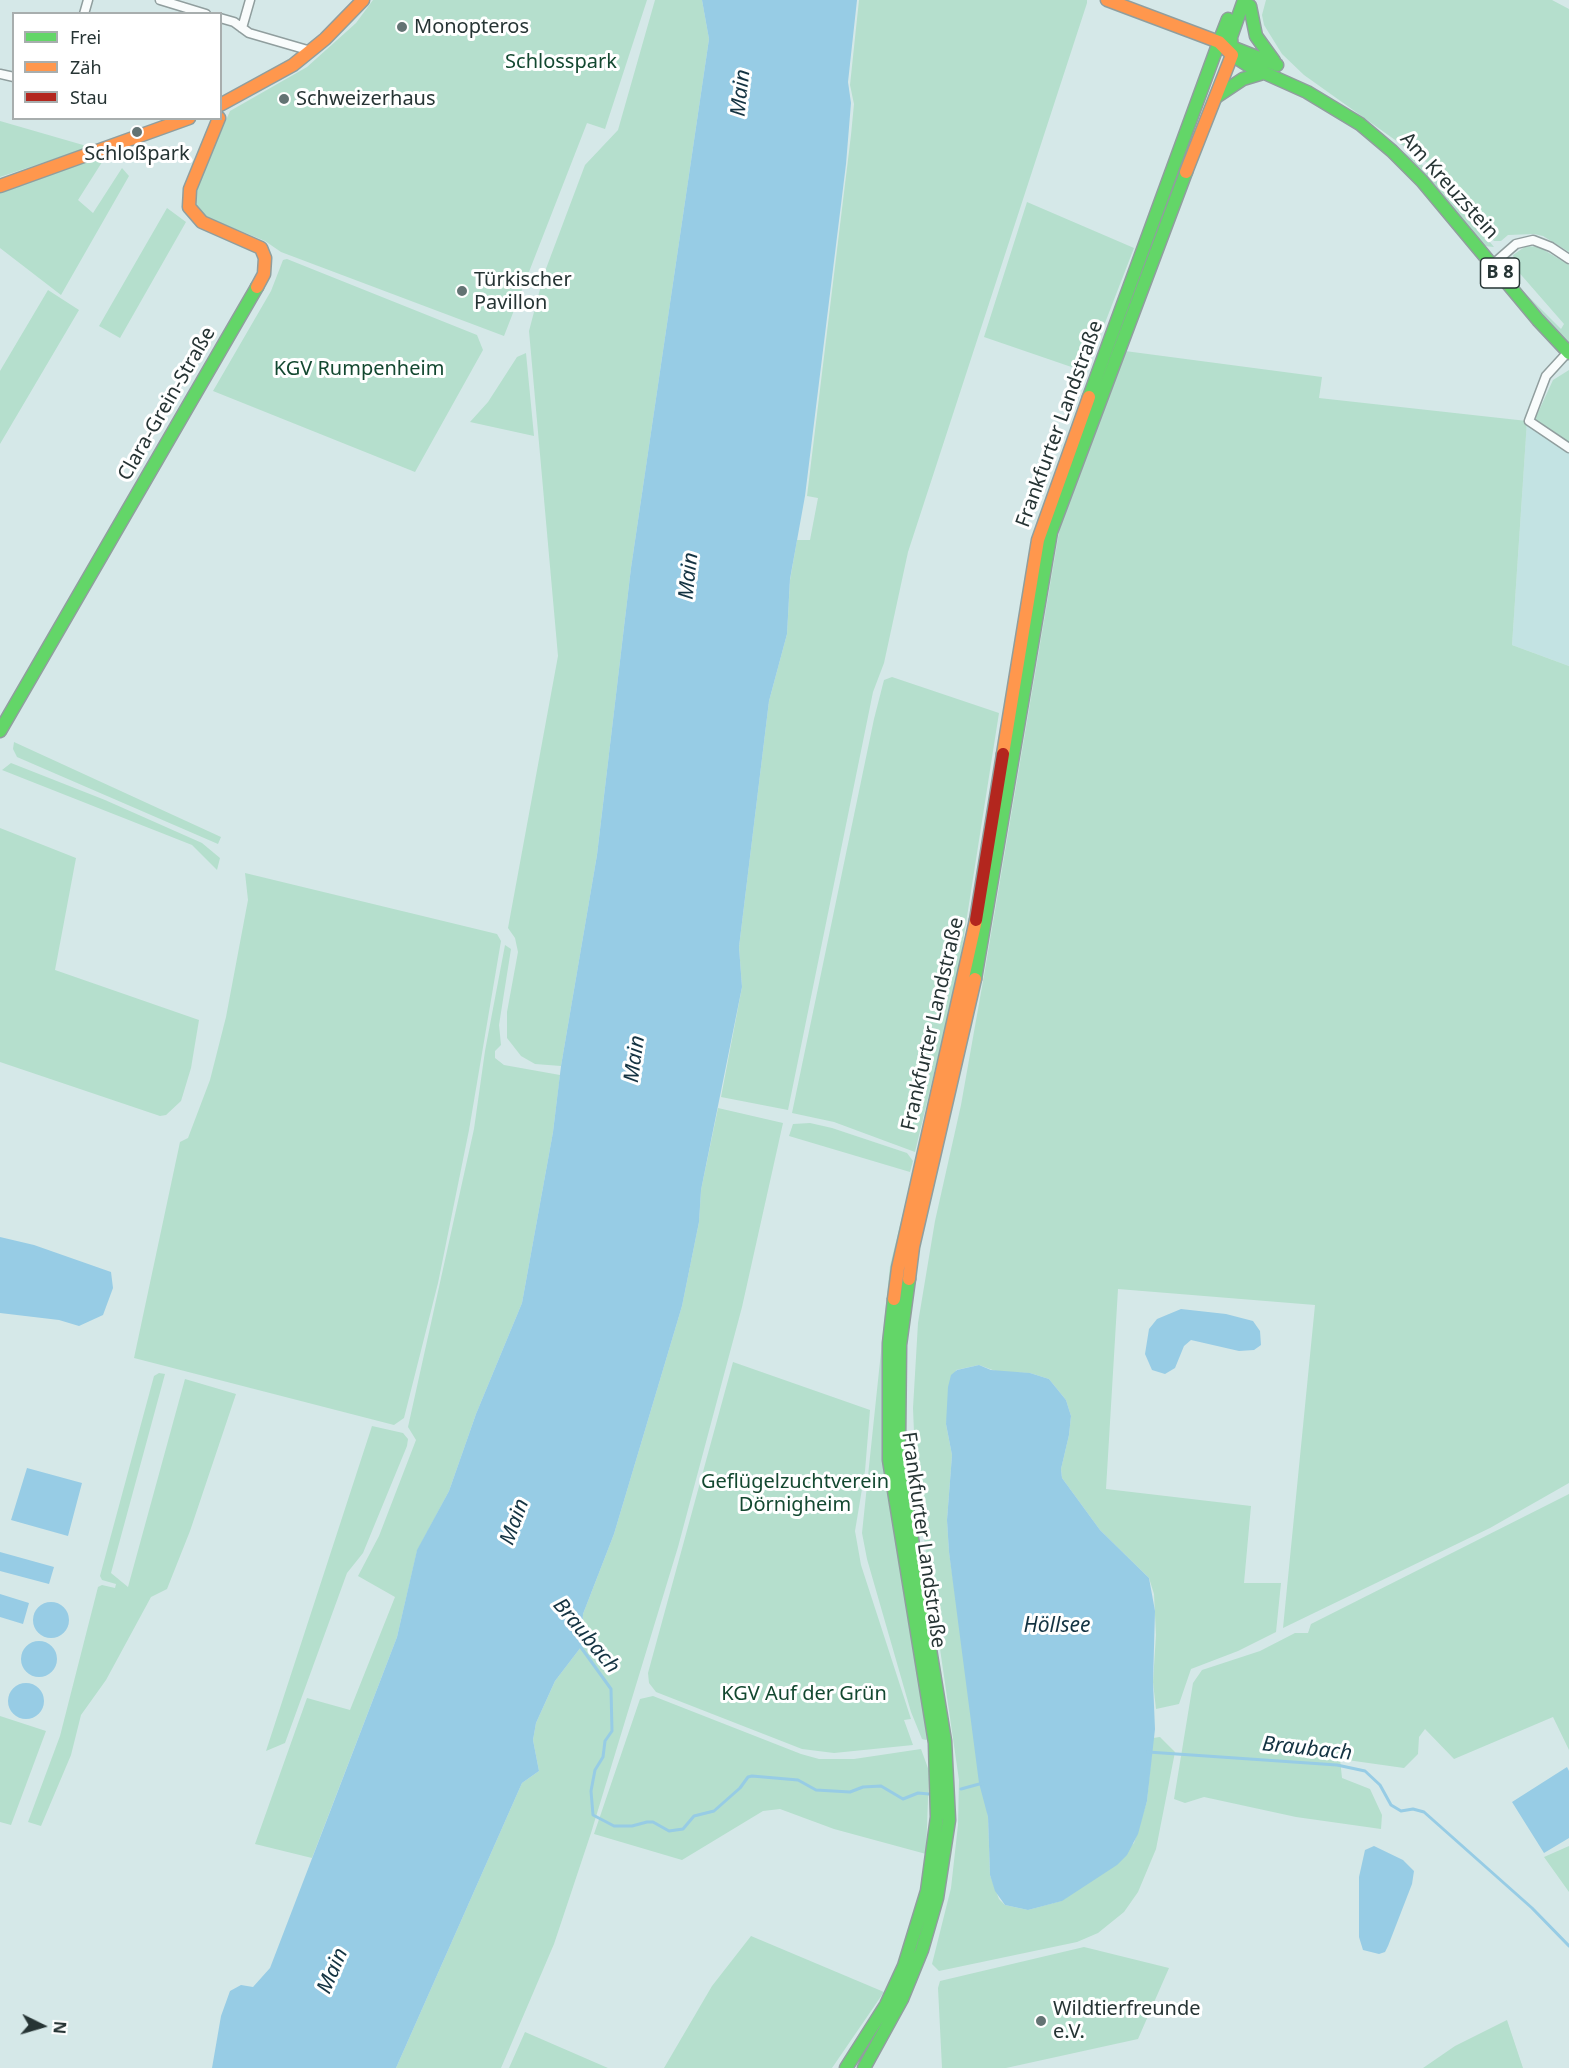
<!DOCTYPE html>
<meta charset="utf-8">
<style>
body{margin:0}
#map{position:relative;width:1569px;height:2068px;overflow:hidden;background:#d5e8e8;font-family:"Noto Sans",sans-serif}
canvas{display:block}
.legend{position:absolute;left:12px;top:12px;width:210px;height:108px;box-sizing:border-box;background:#fff;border:2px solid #a8aeae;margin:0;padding:8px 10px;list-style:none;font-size:18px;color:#263434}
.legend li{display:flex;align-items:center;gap:12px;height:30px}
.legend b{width:30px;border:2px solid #a8aeae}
.north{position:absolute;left:12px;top:1996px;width:60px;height:60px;-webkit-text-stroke:4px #fff;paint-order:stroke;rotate:95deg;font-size:16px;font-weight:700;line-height:24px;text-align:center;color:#263434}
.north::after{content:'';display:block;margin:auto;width:21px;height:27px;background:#263434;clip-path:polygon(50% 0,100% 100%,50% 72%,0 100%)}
</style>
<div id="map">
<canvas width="1569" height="2068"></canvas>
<ul class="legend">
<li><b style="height:8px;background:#63d668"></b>Frei</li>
<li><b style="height:8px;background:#ff974d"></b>Zäh</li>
<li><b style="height:8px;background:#b3261e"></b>Stau</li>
</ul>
<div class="north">N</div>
</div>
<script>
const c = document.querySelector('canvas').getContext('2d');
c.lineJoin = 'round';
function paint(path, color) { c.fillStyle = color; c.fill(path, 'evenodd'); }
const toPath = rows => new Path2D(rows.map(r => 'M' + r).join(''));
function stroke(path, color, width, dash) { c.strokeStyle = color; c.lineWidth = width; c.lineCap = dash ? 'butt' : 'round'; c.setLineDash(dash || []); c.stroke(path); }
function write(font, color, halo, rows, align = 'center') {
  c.font = font + ' "Noto Sans",sans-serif'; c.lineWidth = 6; c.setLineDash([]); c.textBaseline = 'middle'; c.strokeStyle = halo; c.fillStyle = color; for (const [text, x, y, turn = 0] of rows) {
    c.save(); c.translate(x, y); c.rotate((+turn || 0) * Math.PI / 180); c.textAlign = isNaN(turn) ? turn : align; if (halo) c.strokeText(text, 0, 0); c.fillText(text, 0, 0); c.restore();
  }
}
paint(toPath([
 [1535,419,1569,442,1569,666,1512,645,1527,421]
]), '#c3e3e3');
paint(toPath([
 [373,0,647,0,605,129,587,123,504,336,281,252,265,241,204,216,197,209,193,197,196,189,230,111,307,67,356,23],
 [655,0,702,0,709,39,631,568,597,855,561,1066,535,1064,521,1056,507,1038,507,1012,518,952,515,938,508,928,558,656,529,331,544,274,585,165,618,130],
 [859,0,1087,0,1087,3,908,552,884,663,873,692,788,1110,721,1097,742,987,739,947,769,701,787,634,790,580,797,540,810,540,818,498,807,496,851,135,854,104,850,85],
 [1266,0,1552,0,1569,9,1569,252,1543,236,1534,234,1508,235,1501,241,1494,241,1433,167,1304,75,1282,54,1264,25,1262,15],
 [0,121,90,147,0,177],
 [1396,147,1432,172,1494,247,1484,246,1429,178],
 [90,159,104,159,78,200,93,213,122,168,129,176,61,295,0,248,0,190],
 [1027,202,1134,248,1086,372,984,337],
 [167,208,186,222,120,338,99,326],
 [1526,246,1539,247,1569,265,1569,344,1514,282,1561,329,1564,324,1516,269,1513,255],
 [287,259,477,335,483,350,415,472,213,391,271,291,283,260],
 [48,290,79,310,0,444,0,371],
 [1125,351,1322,377,1319,398,1527,421,1512,645,1569,666,1569,1483,1490,1528,1283,1628,1315,1305,1118,1289,1106,1489,1251,1506,1244,1583,1281,1583,1276,1632,1238,1651,1191,1669,1179,1704,1156,1709,1153,1682,1156,1635,1154,1594,1149,1578,1100,1530,1062,1478,1061,1469,1069,1435,1071,1416,1066,1400,1049,1379,1030,1373,998,1372,979,1365,956,1370,946,1424,952,1455,947,1520,949,1552,988,1817,990,1875,999,1899,1005,1905,1028,1910,1061,1901,1077,1890,1134,1843,1147,1801,1153,1738,1160,1737,1175,1752,1156,1849,1138,1892,1124,1912,1098,1933,1077,1942,939,1971,932,1964,951,1888,958,1825,959,1780,916,1483,913,1408,918,1323,935,1221,961,1105,983,981,1059,532,1064,511],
 [526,353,534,436,470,422,488,402,517,357],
 [1569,370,1569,442,1535,419,1553,380],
 [892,677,999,713,958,974,915,1152,834,1122,792,1113,874,719,884,680],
 [14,742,221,837,218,844,17,757,13,749],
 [11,763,105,800,202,843,220,858,217,870,192,845,2,770],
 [0,828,76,858,55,970,199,1020,191,1068,181,1101,166,1115,160,1116,0,1062],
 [245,873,497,934,501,941,469,1130,438,1283,404,1418,394,1425,134,1358,180,1142,188,1138,210,1080,226,1017,248,900],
 [505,945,511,949,499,1025,501,1045,495,1051,495,1058,504,1065,560,1075,553,1132,522,1303,476,1414,449,1491,417,1551,397,1637,312,1858,255,1844,307,1698,350,1710,395,1597,358,1576,379,1536,416,1440,408,1427,474,1129,485,1051],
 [718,1108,783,1123,742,1307,678,1547,591,1833,554,1944,501,2068,396,2068,522,1783,539,1771,533,1740,536,1723,555,1681,581,1647,583,1614,614,1534,682,1306,699,1222,701,1190],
 [810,1123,832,1128,907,1153,913,1161,910,1172,789,1136,793,1124],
 [913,1172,915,1175,895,1268,892,1510,909,1622,930,1737,926,1740,922,1739,911,1712,867,1559,862,1533,890,1266],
 [733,1362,870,1410,865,1471,855,1531,861,1565,911,1719,904,1720,913,1745,834,1753,802,1749,656,1692,649,1683,648,1673],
 [159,1373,165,1374,111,1573,128,1587,185,1379,236,1394,190,1531,167,1589,151,1597,106,1680,81,1715,71,1755,41,1826,28,1822,60,1736,98,1587,102,1585,115,1588,116,1584,102,1580,100,1576,154,1376],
 [372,1426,403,1433,408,1439,407,1446,363,1553,347,1573,285,1743,266,1751],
 [1569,1494,1569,1750,1553,1717,1454,1759,1425,1729,1419,1737,1418,1754,1404,1768,1340,1759,1342,1778,1370,1789,1382,1815,1381,1829,1296,1817,1204,1797,1185,1803,1174,1799,1193,1683,1202,1670,1260,1651,1295,1633,1308,1633,1311,1624],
 [653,1696,801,1754,819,1759,854,1759,921,1749,929,1771,926,1854,834,1829,780,1809,763,1811,682,1860,594,1834,640,1699],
 [0,1716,46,1731,11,1825,0,1822],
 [1569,1846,1569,1892,1544,1857],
 [751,1936,884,1992,832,2068,664,2068,712,1986],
 [1084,1947,1169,1968,1138,2039,1006,2068,942,2068,938,1988,940,1981],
 [1507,2020,1523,2068,1423,2068,1455,2046],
 [525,2032,608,2068,509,2068]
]), '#b5dfcd');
paint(toPath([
 [702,0,857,0,848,82,851,103,846,164,805,496,790,579,787,634,769,701,739,947,742,987,701,1190,699,1222,682,1306,614,1534,583,1614,581,1647,555,1681,536,1723,533,1740,539,1771,522,1783,396,2068,212,2068,221,2016,230,1991,241,1985,253,1987,270,1968,397,1637,417,1550,449,1491,476,1414,522,1303,553,1132,561,1066,597,855,631,568,709,39],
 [0,1237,34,1245,111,1272,113,1288,103,1315,79,1326,59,1320,0,1313],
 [1181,1309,1226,1314,1253,1321,1260,1331,1261,1345,1254,1350,1239,1351,1191,1340,1184,1346,1175,1368,1165,1374,1152,1370,1145,1354,1149,1329,1157,1319],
 [979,1365,991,1370,1030,1373,1049,1379,1066,1400,1071,1416,1069,1435,1061,1469,1062,1478,1100,1530,1149,1578,1155,1611,1153,1682,1155,1729,1147,1801,1138,1834,1127,1855,1117,1865,1062,1901,1028,1910,1005,1905,995,1891,990,1875,988,1817,979,1783,949,1552,947,1520,952,1455,946,1424,948,1387,951,1375,957,1370],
 [27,1468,82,1483,68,1536,11,1520],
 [0,1552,54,1567,49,1584,0,1571],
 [0,1594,29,1603,23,1624,0,1617],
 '33 1620a18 18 0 1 1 36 0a18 18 0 1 1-36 0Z',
 '21 1659a18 18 0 1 1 36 0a18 18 0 1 1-36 0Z',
 '8 1701a18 18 0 1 1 36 0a18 18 0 1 1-36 0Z',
 [1567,1767,1569,1771,1569,1838,1544,1853,1512,1802],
 [1374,1846,1403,1860,1414,1871,1412,1884,1388,1946,1385,1952,1379,1954,1363,1950,1359,1937,1359,1877,1365,1850]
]), '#97cce5');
stroke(toPath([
 [580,1646,611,1689,612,1731,605,1741,603,1757,595,1770,591,1791,593,1815,614,1826,632,1826,647,1822,653,1822,669,1831,683,1829,694,1816,714,1811,740,1788,748,1777,752,1776,798,1780,816,1790,850,1792,863,1787,881,1786,903,1799,918,1793,929,1794],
 [1148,1752,1337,1765,1365,1771,1380,1785,1391,1805,1401,1811,1413,1809,1424,1812,1532,1908,1569,1946],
 [961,1789,983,1783]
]), '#97cce5', 3);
const street = toPath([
 [160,0,206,14],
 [84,14,88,0],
 [220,18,234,22,249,33,311,51],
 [242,28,250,0],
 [0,74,14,77],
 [1492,265,1516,244,1533,240,1551,247,1569,259],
 [1568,352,1546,376,1529,421,1569,448]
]);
const fast = toPath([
 [1244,0,1231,37,1232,55,1249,66,1307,92,1360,124,1392,151,1422,181,1538,320,1569,353],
 [1250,6,1256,36,1274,61],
 [1228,19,1219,42,1277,65],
 [1216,97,1243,79,1263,73],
 [1089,397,1219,42],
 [0,731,257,287],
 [975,979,1051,532,1186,172],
 [846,2068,886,2005,904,1966,927,1891,937,1817,935,1743,889,1460,889,1343,894,1299],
 [864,2068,902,1999,922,1950,937,1898,949,1820,945,1741,904,1490,899,1442,900,1345,909,1279]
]);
const slow = toPath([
 [1107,0,1219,42,1232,55,1186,172],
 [220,105,293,65,325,39,363,0],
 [219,118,190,189,189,207,202,222,261,248,265,258,264,274,257,287],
 [0,186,189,118],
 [1003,754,1038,540,1089,397],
 [909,1279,913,1247,975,979],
 [894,1299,898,1268,976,920]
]);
const jam = toPath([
 [976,920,1003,754]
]);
stroke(street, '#909e9e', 11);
stroke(fast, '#909e9e', 15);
stroke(slow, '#909e9e', 15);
stroke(jam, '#909e9e', 15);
stroke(street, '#f9fcfc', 8);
stroke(fast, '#63d668', 12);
stroke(slow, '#ff974d', 12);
stroke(jam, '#b3261e', 12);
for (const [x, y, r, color] of [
 [402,27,6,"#637373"],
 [284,99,6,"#637373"],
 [137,132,6,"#637373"],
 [462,291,6,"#637373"],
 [1041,2021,6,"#637373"]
]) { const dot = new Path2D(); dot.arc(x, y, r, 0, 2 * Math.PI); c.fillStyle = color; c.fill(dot); stroke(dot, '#fff', 2); }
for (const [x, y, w] of [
 [1500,273,39]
]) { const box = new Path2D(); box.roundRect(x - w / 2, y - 15, w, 30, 4.5); c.fillStyle = '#fff'; c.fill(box); stroke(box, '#263434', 1.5); }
write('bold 18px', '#263434', null, [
 ["B 8",1500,273]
]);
write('20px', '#263434', '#fff', [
 ["Monopteros",414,27],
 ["Schweizerhaus",296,99],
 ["Schloßpark",137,154,"center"],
 ["Türkischer",474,280],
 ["Pavillon",474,303],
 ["Wildtierfreunde",1053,2009],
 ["e.V.",1053,2032]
], 'left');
write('20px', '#134830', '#fff', [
 ["Schlosspark",561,62],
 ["KGV Rumpenheim",359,369],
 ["Geflügelzuchtverein",795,1482],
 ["Dörnigheim",795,1505],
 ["KGV Auf der Grün",804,1694]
]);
write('20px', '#263434', '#fff', [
 ["Am Kreuzstein",1449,186,48],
 ["Clara-Grein-Straße",167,404,-60],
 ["Frankfurter Landstraße",1060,424,-70],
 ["Frankfurter Landstraße",933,1024,-77],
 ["Frankfurter Landstraße",923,1540,82]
]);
write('italic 21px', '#143342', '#fff', [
 ["Main",741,93,-84],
 ["Main",689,576,-84],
 ["Main",635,1059,-82],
 ["Main",515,1522,-70],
 ["Höllsee",1057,1626],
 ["Braubach",586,1636,50],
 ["Braubach",1307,1749,6],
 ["Main",333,1971,-67]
]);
</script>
